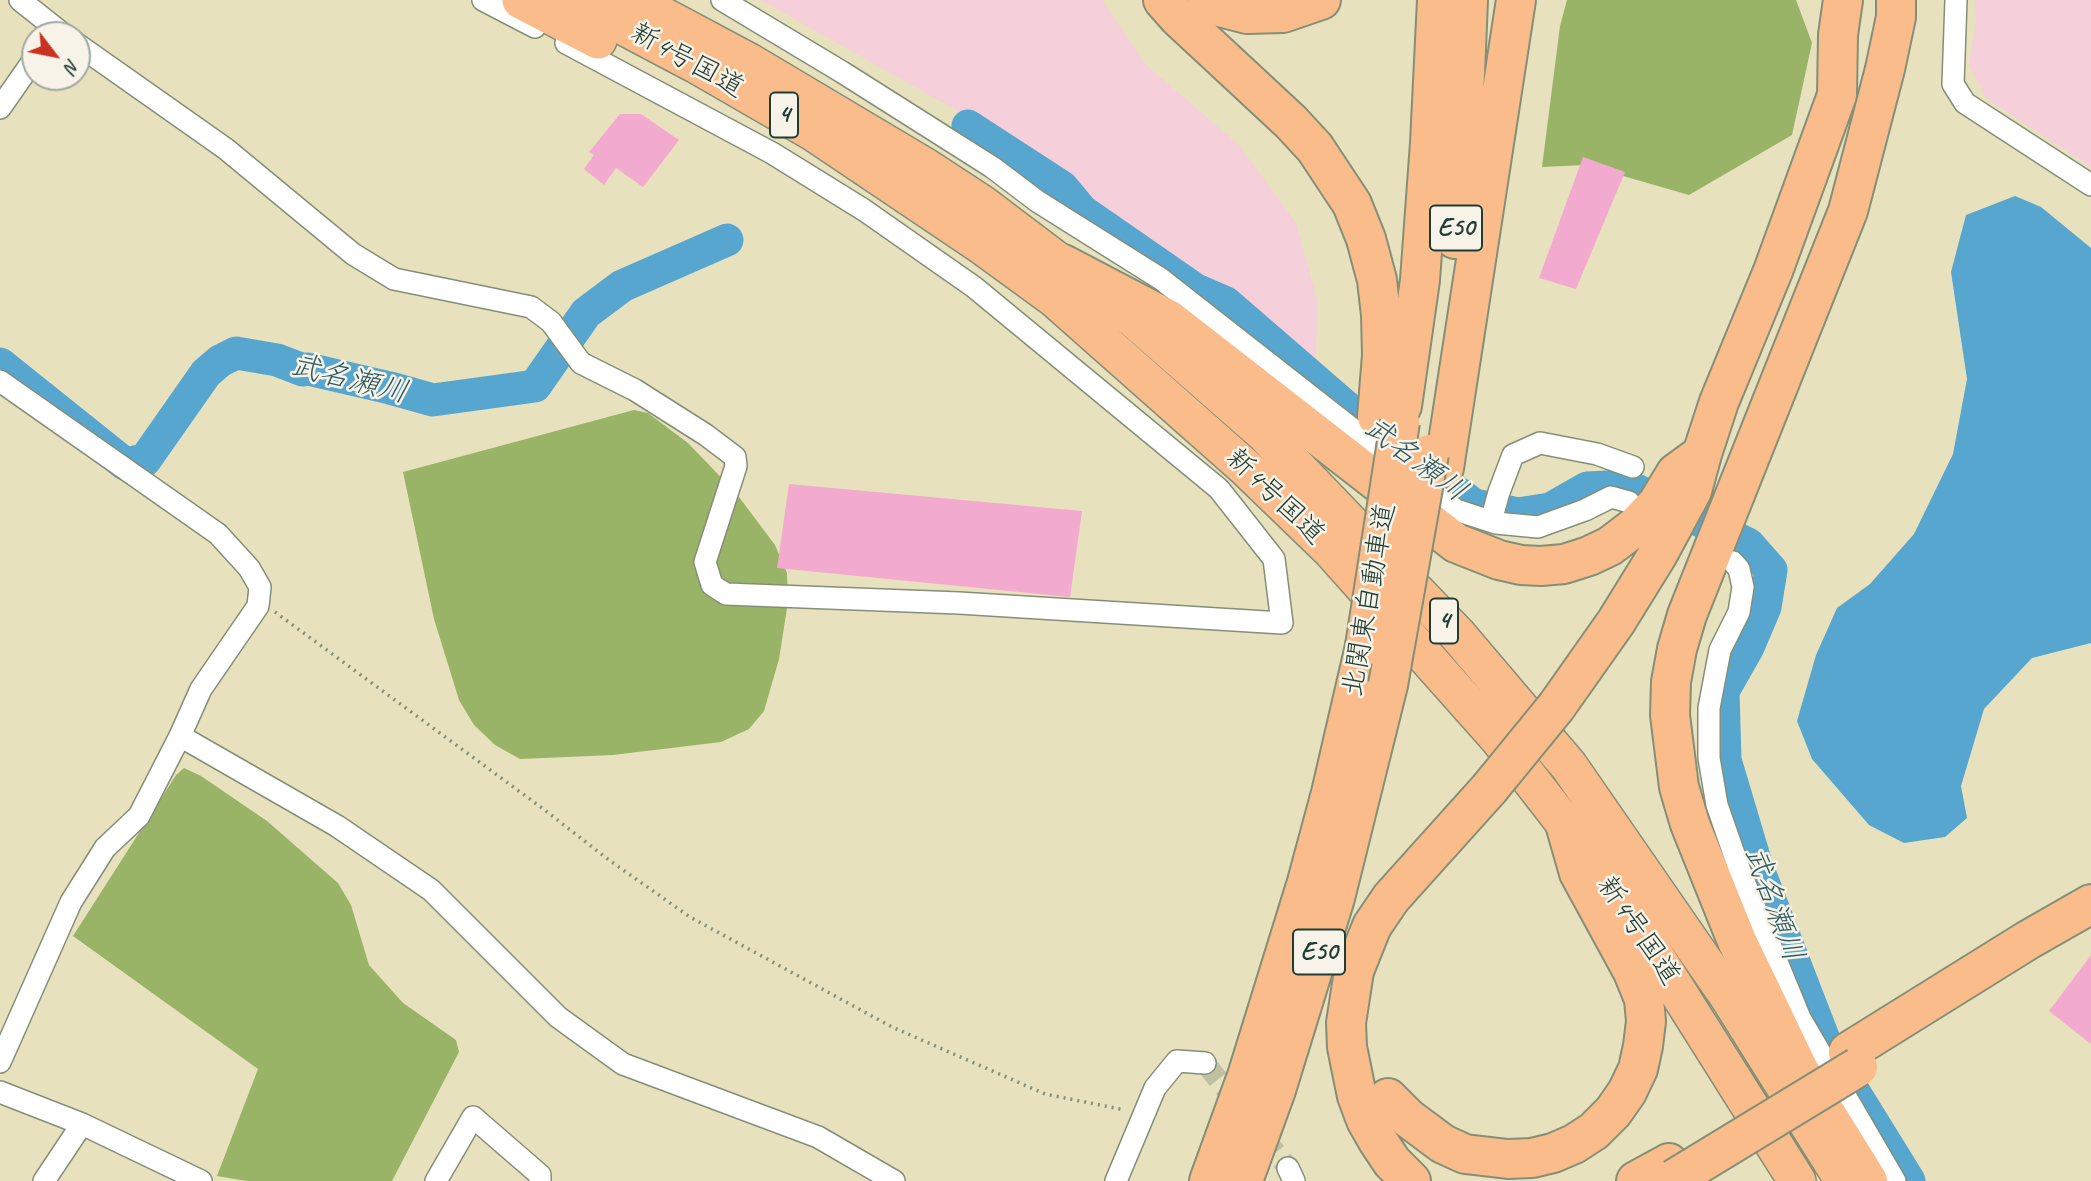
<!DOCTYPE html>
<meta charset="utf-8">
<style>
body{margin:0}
#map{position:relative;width:2091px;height:1181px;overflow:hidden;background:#e8e1bd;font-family:Caveat,sans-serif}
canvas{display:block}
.north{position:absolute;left:21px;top:21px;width:70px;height:70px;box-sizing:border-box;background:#f7f3e8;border:2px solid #a1aaa0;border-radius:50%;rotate:122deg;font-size:19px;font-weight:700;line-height:28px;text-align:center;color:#1f3d34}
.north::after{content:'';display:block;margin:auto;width:24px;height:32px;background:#c8321e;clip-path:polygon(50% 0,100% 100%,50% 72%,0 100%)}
</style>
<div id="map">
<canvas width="2091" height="1181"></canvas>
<div class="north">N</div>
</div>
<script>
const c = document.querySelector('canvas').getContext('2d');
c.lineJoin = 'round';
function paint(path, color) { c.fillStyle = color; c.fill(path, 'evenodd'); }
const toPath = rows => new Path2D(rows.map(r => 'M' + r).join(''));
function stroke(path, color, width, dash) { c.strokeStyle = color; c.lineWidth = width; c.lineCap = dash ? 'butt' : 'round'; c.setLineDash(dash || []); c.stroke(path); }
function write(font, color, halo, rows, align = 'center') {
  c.font = font + ' Caveat,"Klee One",sans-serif'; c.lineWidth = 5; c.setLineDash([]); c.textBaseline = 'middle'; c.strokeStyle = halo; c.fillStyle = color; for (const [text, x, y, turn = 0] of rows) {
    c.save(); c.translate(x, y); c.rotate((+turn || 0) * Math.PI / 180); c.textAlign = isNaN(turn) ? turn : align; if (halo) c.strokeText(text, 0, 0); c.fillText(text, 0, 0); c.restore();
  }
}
paint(toPath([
 [761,0,1102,0,1145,64,1239,145,1296,223,1317,299,1316,368,1226,296,970,118],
 [1975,0,2091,0,2091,167,1987,99,1969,65,1976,24]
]), '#f5cfda');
paint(toPath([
 [1567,0,1796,0,1812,43,1792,135,1689,195,1585,165,1542,167,1560,26],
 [634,410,648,413,688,443,736,493,775,545,787,573,788,602,779,659,764,711,749,729,721,742,613,755,520,759,495,745,474,725,459,700,434,619,403,472],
 [184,768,201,776,267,821,338,883,351,905,369,965,403,1003,456,1040,459,1052,392,1181,247,1181,217,1176,258,1069,73,936,176,775]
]), '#99b466');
paint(toPath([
 [2015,196,2041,207,2091,248,2091,643,2032,658,1984,709,1961,786,1967,818,1945,837,1904,843,1869,825,1812,759,1797,721,1816,655,1837,608,1870,584,1914,534,1953,454,1967,379,1951,272,1966,215]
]), '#56a6d0');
stroke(toPath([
 [968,126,1062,187,1082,211,1196,290,1226,303,1360,419,1474,505,1518,514,1550,509,1587,488,1628,486,1748,544,1771,570,1765,607,1748,647,1723,691,1725,760,1756,864,1828,1050,1909,1181],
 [0,364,125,464,145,460,206,373,220,361,236,353,277,360,303,370,308,369,390,388,433,400,535,386,586,313,622,286,727,240]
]), '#56a6d0', 33);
paint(toPath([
 [620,114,641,114,679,140,643,187,616,168,604,185,584,169,594,155,589,152],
 [1583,157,1625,172,1576,289,1539,278],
 [789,484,1082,511,1070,597,777,568],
 [2091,955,2091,1044,2049,1011]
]), '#f3aacf');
stroke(toPath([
 [1205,1063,1288,1168]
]), '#c0c0a2', 21, [21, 10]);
const minor = toPath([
 [20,0,64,35],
 [483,0,535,27],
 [722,0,842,72,992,167,1037,201,1161,279,1456,510,1496,523,1538,527,1585,510,1611,497,1629,502],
 [1956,0,1953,84,1965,103,2091,185],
 [77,44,226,149,353,254,394,279,531,307,551,322,581,363,635,390,706,435,735,457,736,466,705,562,712,585,726,594,959,603,1282,623,1274,559,1219,489,974,287,864,210,772,153,566,43],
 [0,108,35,58],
 [0,381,218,534,249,568,260,587,258,606,201,689,180,736,139,816,105,848,71,902,0,1062],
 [1491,521,1499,492,1513,455,1540,443,1597,454,1633,467],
 [1733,562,1739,569,1743,587,1739,612,1720,650,1709,708,1709,758,1717,805,1741,874,1800,1018,1895,1181],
 [180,736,337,826,431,890,558,1017,623,1064,818,1137,894,1181],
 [0,1092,82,1124,201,1181],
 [1288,1168,1294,1181],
 [44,1181,82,1124],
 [436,1181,473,1117,540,1175,540,1181],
 [1116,1181,1155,1088,1177,1061,1205,1063]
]);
const trunk = toPath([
 [521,0,598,40],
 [574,0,697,65,813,132,984,247,1054,298,1246,468,1331,550,1499,739,1565,824,1632,919,1797,1181],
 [633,0,749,62,927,168,982,204,1134,319,1264,433,1457,634,1569,766,1728,996,1844,1181]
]);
const motorway = toPath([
 [1163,0,1178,17,1291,122,1315,148,1352,204,1366,239,1377,280,1381,315,1382,355,1377,417],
 [1208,0,1220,7,1247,14,1283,13,1321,0],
 [1455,239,1462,148,1468,0],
 [1063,264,1168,319,1456,543,1499,560,1521,565,1541,566,1564,564,1589,556,1610,546,1635,527,1657,504,1676,473,1702,454],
 [1402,406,1420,280,1430,143,1437,0],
 [1444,468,1516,0],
 [1556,707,1616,622,1658,554,1692,491,1702,454,1719,402,1773,271,1837,95,1838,35,1843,0],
 [1848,1052,2028,940,2091,904],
 [1388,1098,1408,1118,1443,1144,1465,1154,1508,1159,1532,1158,1553,1153,1574,1144,1594,1131,1613,1112,1627,1092,1638,1069,1643,1046,1646,1021,1644,999,1633,972,1579,873,1565,824],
 [1209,1181,1247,1076,1307,882,1331,793,1365,646],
 [1243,1181,1276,1090,1335,898,1388,685],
 [1411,1181,1392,1162,1378,1141,1366,1120,1357,1096,1347,1047,1346,1023,1354,971,1372,926,1391,898,1489,789],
 [1636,1181,1669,1163],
 [1868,1181,1799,1070,1737,941,1690,824,1679,787,1670,715,1671,682,1677,649,1687,615,1848,211,1885,69,1896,17,1896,0]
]);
stroke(minor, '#848f78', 24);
stroke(trunk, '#848f78', 40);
stroke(motorway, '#848f78', 42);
stroke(toPath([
 [275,612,542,808,609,860,690,917,892,1027,1045,1094,1125,1110]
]), '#848f78', 3.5, [2, 5]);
stroke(minor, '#fff', 21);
stroke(trunk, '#fabc8b', 37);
stroke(motorway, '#fabc8b', 38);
const motorwayBridge = toPath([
 [1365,646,1400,422],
 [1388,685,1429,454],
 [1489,789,1556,707],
 [1674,1179,1858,1067]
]);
stroke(motorwayBridge, '#848f78', 42, []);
stroke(motorwayBridge, '#fabc8b', 38);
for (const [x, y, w] of [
 [784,115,28],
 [1456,228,52],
 [1444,621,28],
 [1319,952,52]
]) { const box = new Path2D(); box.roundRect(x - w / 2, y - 22.5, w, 45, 5); c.fillStyle = '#f7f3e8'; c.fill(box); stroke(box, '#1f3d34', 2); }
write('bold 26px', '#1f3d34', null, [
 ["4",784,115],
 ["E50",1456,228],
 ["4",1444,621],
 ["E50",1319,952]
]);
write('28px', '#1f3d34', '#f7f3e8', [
 ["新4号国道",687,61,29],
 ["新4号国道",1275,497,44],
 ["北関東自動車道",1370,600,-80],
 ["新4号国道",1638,931,56]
]);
write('italic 30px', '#305c63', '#f7f3e8', [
 ["武名瀬川",349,380,14],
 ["武名瀬川",1415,460,37],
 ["武名瀬川",1773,904,70]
]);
</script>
